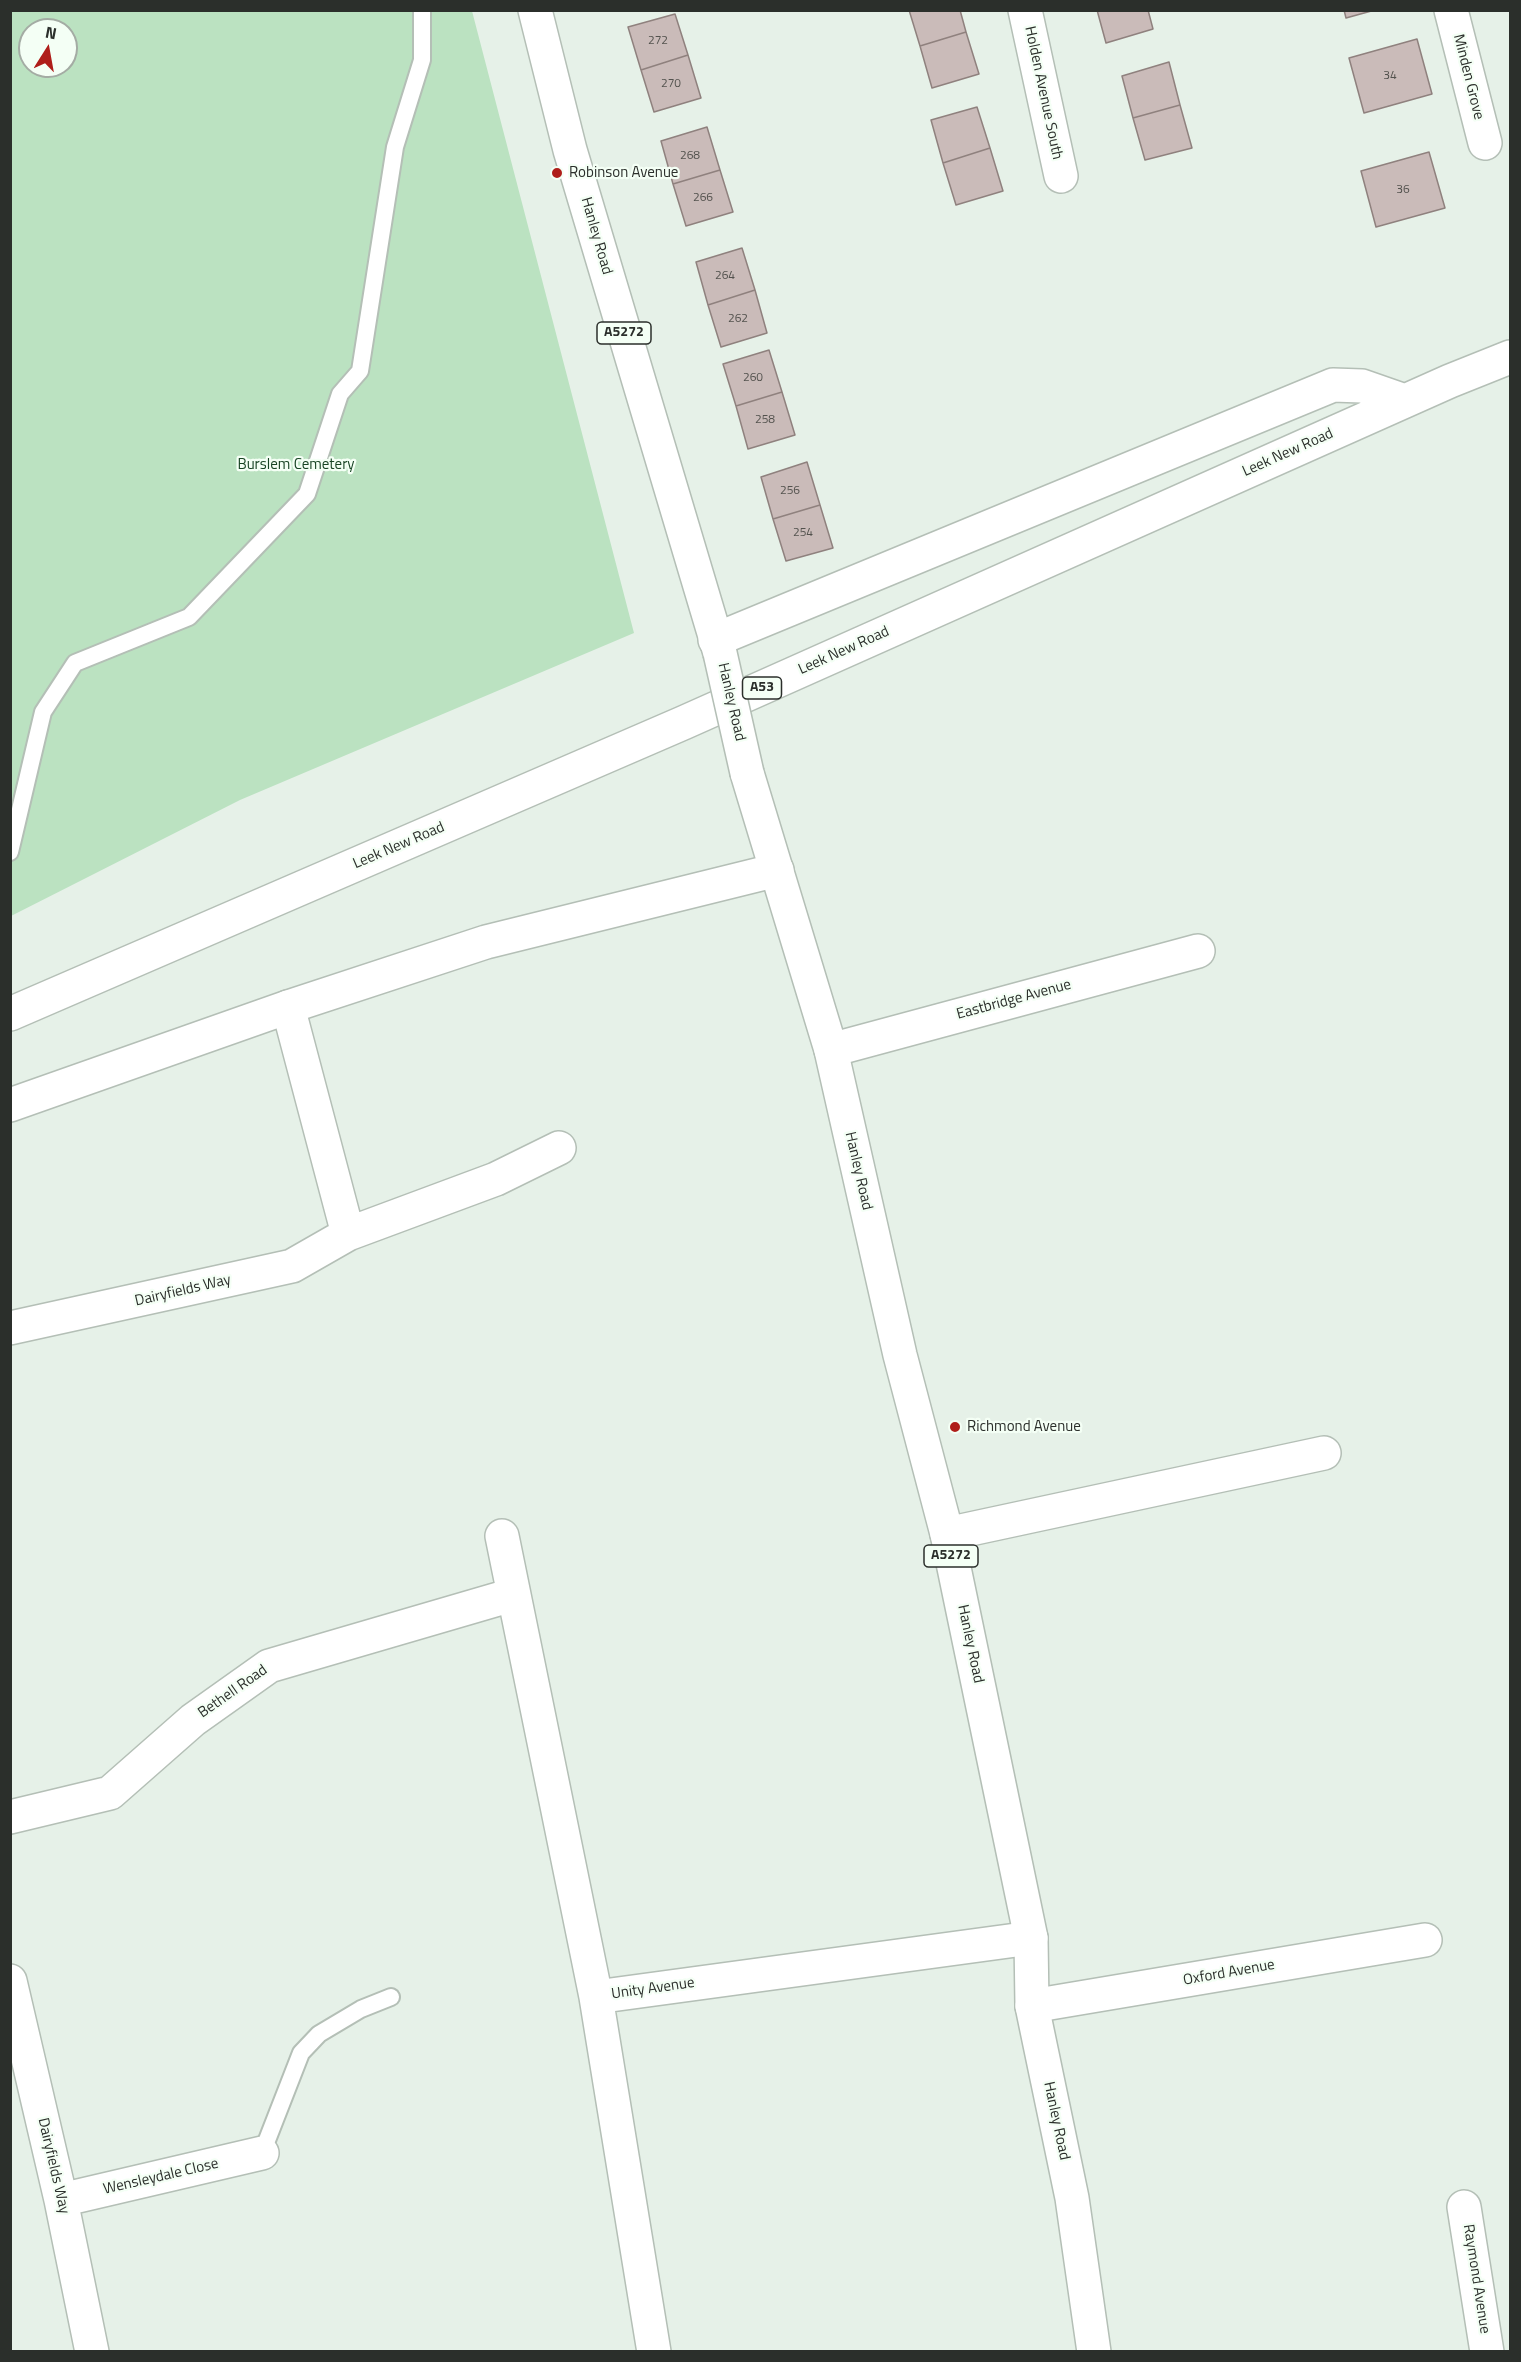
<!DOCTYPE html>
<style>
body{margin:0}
#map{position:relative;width:1521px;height:2362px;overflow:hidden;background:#e6f1e8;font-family:"Titillium Web",sans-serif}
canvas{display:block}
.frame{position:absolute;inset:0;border:12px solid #2b2f2b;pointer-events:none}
.north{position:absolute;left:18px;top:18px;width:60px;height:60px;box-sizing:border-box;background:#f4fff5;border:2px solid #a4aca4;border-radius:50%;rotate:11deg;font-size:16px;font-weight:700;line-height:24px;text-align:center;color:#2b2f2b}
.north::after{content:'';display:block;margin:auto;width:21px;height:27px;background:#af1e1a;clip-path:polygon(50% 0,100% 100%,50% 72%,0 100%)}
</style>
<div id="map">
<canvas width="1521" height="2362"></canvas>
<div class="frame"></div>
<div class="north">N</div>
</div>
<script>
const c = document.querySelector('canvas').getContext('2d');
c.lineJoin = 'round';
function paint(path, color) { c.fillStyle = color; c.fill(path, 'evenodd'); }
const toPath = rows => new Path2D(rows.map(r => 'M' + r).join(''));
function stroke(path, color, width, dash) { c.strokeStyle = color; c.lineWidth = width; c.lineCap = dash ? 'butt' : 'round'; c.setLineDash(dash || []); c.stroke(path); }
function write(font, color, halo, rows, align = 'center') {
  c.font = font + ' "Titillium Web",sans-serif'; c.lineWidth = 4.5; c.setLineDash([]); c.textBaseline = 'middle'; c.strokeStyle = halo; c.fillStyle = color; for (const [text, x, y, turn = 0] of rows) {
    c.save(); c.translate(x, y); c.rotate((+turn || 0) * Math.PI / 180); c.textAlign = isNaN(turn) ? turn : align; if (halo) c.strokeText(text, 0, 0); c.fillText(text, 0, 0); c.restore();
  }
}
paint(toPath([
 [11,11,472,11,634,633,240,800,11,916],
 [30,30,66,30,66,66,30,66]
]), '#bbe2c1');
const building = toPath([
 [909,10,960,10,966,32,920,46,909,10],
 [1097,10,1148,10,1153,29,1106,43,1097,10],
 [1344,10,1375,10,1346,18,1344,10],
 [675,14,688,55,641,70,628,27,675,14],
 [966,32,979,74,932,88,920,46,966,32],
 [1417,39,1432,94,1364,113,1349,58,1417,39],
 [688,55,701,98,654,112,641,70,688,55],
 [1169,62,1180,105,1133,118,1122,76,1169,62],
 [1180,105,1192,148,1145,160,1133,118,1180,105],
 [977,107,990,148,943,163,931,120,977,107],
 [707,127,720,170,673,184,661,141,707,127],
 [990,148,1003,191,956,205,943,163,990,148],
 [1429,152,1445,208,1376,227,1361,171,1429,152],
 [720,170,733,212,686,226,673,184,720,170],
 [742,248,755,290,708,305,696,262,742,248],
 [755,290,767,333,721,347,708,305,755,290],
 [769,350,782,392,736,406,723,364,769,350],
 [782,392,795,435,748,449,736,406,782,392],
 [807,462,820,505,773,519,761,477,807,462],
 [820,505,833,548,786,561,773,519,820,505]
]);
paint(building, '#cabbb9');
stroke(building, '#8f817e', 1.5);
const lane = toPath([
 [10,852,43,712,75,663,189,617,307,494,340,394,360,371,395,147,422,60,422,10],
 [262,2153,301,2053,319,2034,361,2009,391,1997]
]);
const street = toPath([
 [1025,10,1061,176],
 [1451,10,1485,143],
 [288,1007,348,1234],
 [831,1050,1198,951],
 [10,1328,292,1266,348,1234,496,1179,559,1148],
 [947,1534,1324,1453],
 [502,1536,596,1997,654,2352],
 [10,1817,110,1793,193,1720,269,1666,512,1595],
 [10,1981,61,2200,92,2352],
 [596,1997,1031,1938],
 [1032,2006,1425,1940],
 [61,2200,262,2153],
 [1464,2207,1487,2352]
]);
const primary = toPath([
 [535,10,570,150,720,653],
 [747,773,831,1050,900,1355,947,1534,1031,1938,1032,2006,1072,2198,1094,2352]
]);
const highway = toPath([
 [715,640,1333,385,1362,386,1405,401],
 [10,1014,683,723,1450,381,1510,357],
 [10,1105,288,1007,486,942,777,870]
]);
stroke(lane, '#b4bfb6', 20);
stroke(street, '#b4bfb6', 36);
stroke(primary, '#b4bfb6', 36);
stroke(highway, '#b4bfb6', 36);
stroke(lane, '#fff', 16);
stroke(street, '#fff', 33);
stroke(primary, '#fff', 33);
stroke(highway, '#fff', 33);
const primaryBridge = toPath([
 [720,653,747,773]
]);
stroke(primaryBridge, '#b4bfb6', 36, []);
stroke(primaryBridge, '#fff', 33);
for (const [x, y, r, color] of [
 [557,173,6,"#af1e1a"],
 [955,1427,6,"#af1e1a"]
]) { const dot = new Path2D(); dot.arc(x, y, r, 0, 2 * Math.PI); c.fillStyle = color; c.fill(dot); stroke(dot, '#f4fff5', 2); }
write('12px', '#53524e', null, [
 ["272",658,41],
 ["34",1390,76],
 ["270",671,84],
 ["268",690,156],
 ["36",1403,190],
 ["266",703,198],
 ["264",725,276],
 ["262",738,319],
 ["260",753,378],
 ["258",765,420],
 ["256",790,491],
 ["254",803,533]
]);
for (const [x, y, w] of [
 [624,333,54],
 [762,688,39],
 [951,1556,54]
]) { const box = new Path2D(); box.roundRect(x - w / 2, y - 11, w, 22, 4.5); c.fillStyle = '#f4fff5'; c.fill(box); stroke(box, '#2b2f2b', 1.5); }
write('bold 14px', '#2b2f2b', null, [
 ["A5272",624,333],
 ["A53",762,688],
 ["A5272",951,1556]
]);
write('15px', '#2b2f2b', '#f4fff5', [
 ["Minden Grove",1468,77,76],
 ["Holden Avenue South",1043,93,78],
 ["Hanley Road",596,236,74],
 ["Leek New Road",1288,453,-24],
 ["Leek New Road",844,651,-24],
 ["Hanley Road",731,702,77],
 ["Leek New Road",399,846,-23],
 ["Eastbridge Avenue",1014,1000,-15],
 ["Hanley Road",858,1171,77],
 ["Dairyfields Way",183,1291,-13],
 ["Hanley Road",970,1644,78],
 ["Bethell Road",233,1692,-35],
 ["Oxford Avenue",1229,1973,-10],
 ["Unity Avenue",653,1989,-8],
 ["Hanley Road",1056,2121,78],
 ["Dairyfields Way",53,2166,77],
 ["Wensleydale Close",161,2177,-13],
 ["Raymond Avenue",1476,2279,81]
]);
write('15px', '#2b2f2b', '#f4fff5', [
 ["Robinson Avenue",569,173],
 ["Richmond Avenue",967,1427]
], 'left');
write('15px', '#184424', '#f4fff5', [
 ["Burslem Cemetery",296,465]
]);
</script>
